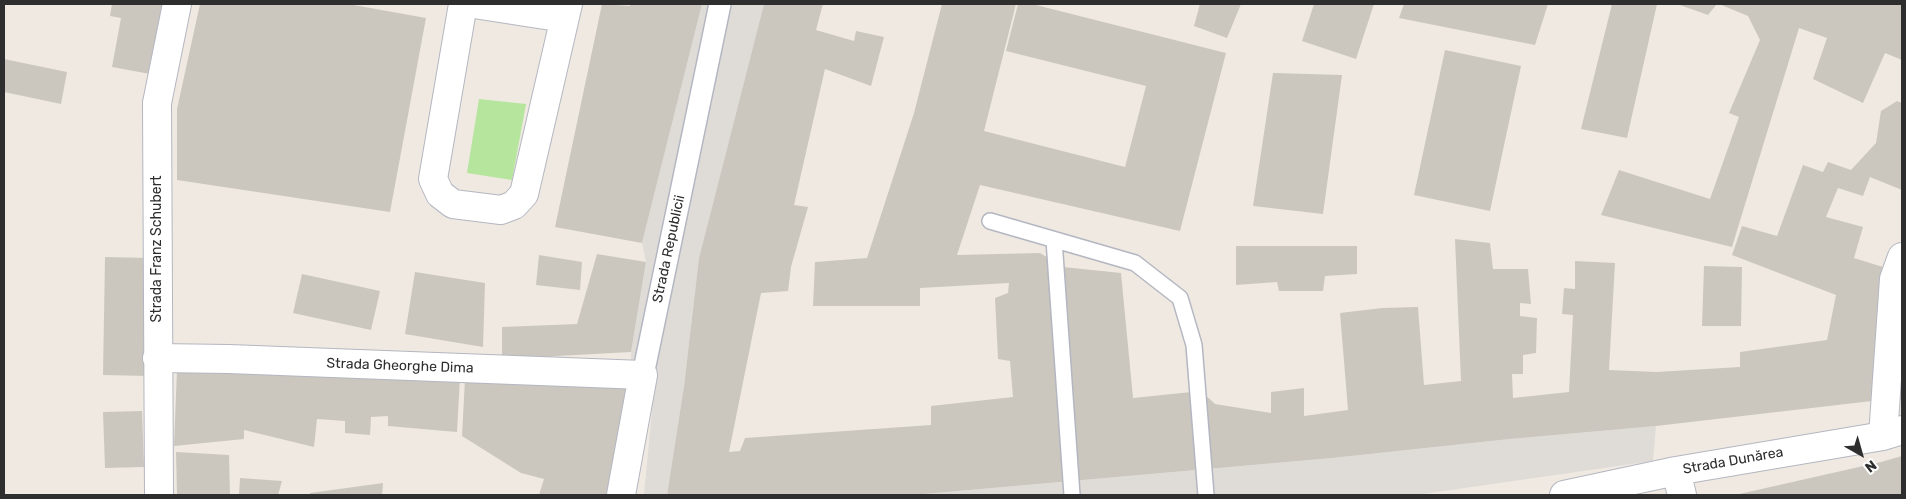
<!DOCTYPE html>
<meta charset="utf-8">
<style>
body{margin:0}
#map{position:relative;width:1906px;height:499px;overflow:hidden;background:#efe9e1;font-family:Rubik,sans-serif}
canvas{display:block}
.frame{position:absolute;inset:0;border:5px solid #2e2e2e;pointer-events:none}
.north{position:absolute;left:1836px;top:429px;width:50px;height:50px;-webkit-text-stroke:4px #fff;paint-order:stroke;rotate:142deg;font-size:14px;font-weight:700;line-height:20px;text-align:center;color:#2e2e2e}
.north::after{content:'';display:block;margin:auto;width:18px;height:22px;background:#2e2e2e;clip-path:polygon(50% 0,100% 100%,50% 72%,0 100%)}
</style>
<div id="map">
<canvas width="1906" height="499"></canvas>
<div class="frame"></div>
<div class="north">N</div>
</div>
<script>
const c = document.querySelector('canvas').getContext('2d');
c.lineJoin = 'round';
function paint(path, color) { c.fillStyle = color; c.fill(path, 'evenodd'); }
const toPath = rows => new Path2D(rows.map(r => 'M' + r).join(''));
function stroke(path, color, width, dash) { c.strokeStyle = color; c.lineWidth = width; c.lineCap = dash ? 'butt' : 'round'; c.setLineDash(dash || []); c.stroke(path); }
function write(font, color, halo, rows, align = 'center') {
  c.font = font + ' Rubik,sans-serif'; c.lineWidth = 4; c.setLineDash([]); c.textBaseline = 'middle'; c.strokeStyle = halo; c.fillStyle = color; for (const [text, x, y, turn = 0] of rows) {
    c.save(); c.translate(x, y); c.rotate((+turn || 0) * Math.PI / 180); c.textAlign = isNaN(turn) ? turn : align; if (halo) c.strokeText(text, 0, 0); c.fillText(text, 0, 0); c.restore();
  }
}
paint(toPath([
 [479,99,526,104,512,180,467,173]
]), '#b6e59e');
paint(toPath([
 [702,4,764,4,699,258,684,386,667,495,644,495,655,378,631,365,631,352,646,262,642,243],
 [1656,426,1653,461,1416,495,913,495,1332,458,1510,439]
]), '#dfdcd8');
paint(toPath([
 [112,4,163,4,150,74,112,67,121,18,110,16],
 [200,4,348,4,426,18,390,212,177,180,177,109],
 [602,4,630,6,630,4,702,4,642,243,555,227],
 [764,4,823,4,816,30,854,41,856,31,884,37,871,86,825,69,794,205,808,207,791,267,788,291,761,293,729,452,740,451,745,438,931,425,931,406,1013,397,1010,361,998,359,995,298,1008,293,1009,283,920,288,920,306,813,306,815,262,867,258,914,113,942,4,1016,4,984,131,1125,167,1146,86,1006,51,1018,4,1032,4,1226,53,1180,231,980,185,957,255,1040,253,1063,267,1121,273,1133,398,1201,391,1215,404,1271,413,1271,392,1304,388,1304,416,1348,410,1340,313,1382,308,1418,307,1424,385,1461,381,1455,239,1490,243,1493,269,1528,269,1531,304,1520,303,1520,316,1537,318,1536,353,1523,355,1523,374,1512,374,1513,398,1569,392,1573,315,1562,314,1564,288,1575,289,1575,261,1615,263,1609,370,1656,372,1740,367,1740,352,1827,340,1836,295,1732,255,1742,226,1777,236,1803,165,1823,172,1828,162,1851,170,1876,143,1881,111,1897,101,1902,103,1902,190,1870,177,1863,196,1838,188,1826,217,1863,227,1854,258,1883,267,1872,401,1656,426,1510,439,1332,458,913,495,667,495,684,386,699,258],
 [1200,4,1241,4,1227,38,1194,26],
 [1314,4,1374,4,1356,59,1302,41],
 [1404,4,1548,4,1535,45,1399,18],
 [1612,4,1657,4,1627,138,1581,129],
 [1677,4,1717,4,1708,15],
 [1719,4,1902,4,1902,60,1885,53,1863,103,1813,79,1827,38,1799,28,1732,247,1601,215,1619,170,1710,199,1739,117,1729,113,1760,40,1748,16],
 [1445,50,1521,66,1490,211,1414,195],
 [4,59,67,72,61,104,4,92],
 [1273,73,1342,75,1323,214,1253,206],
 [1236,246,1357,246,1357,274,1325,276,1323,291,1279,291,1277,282,1236,285],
 [597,254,646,262,631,352,502,359,502,327,577,324],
 [539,255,582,262,580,290,536,285],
 [105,257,150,258,148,376,103,375],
 [1704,266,1742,267,1741,326,1702,326],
 [415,272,485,283,483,347,405,334],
 [302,274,380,291,371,330,293,313],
 [1901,363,1902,363,1902,400,1898,400],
 [177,370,460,377,457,432,388,426,388,416,371,417,370,435,345,433,345,421,317,419,314,447,244,430,244,439,174,446],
 [465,379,630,383,606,495,539,495,544,479,521,473,462,436],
 [142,411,144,467,105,468,103,412],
 [176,452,229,455,230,495,177,495],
 [1902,456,1902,495,1735,495,1881,462],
 [240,478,282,481,278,495,239,495],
 [383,483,382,495,310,495,310,493]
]), '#cbc7bf');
const service = toPath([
 [990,221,1135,263,1180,298,1194,345,1206,495],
 [1054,240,1072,495]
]);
const pedestrian = toPath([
 [643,375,720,4]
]);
const minor = toPath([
 [463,4,433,179,440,194,453,204,501,210,514,205,524,194,568,4],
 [474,4,564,18],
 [157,358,229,359,643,375,621,495],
 [1883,436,1894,279,1902,257],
 [1676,471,1682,495],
 [159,495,157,103,177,4],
 [1564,495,1676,471,1883,436,1902,430]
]);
stroke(service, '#b4b7c1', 18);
stroke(pedestrian, '#b4b7c1', 24);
stroke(minor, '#b4b7c1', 30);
stroke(service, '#fff', 15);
stroke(pedestrian, '#fff', 21);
stroke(minor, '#fff', 28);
write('14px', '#2e2e2e', '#fff', [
 ["Strada Franz Schubert",157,249,-90],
 ["Strada Republicii",669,249,-78],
 ["Strada Gheorghe Dima",400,366,2],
 ["Strada Dunărea",1733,461,-10]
]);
</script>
